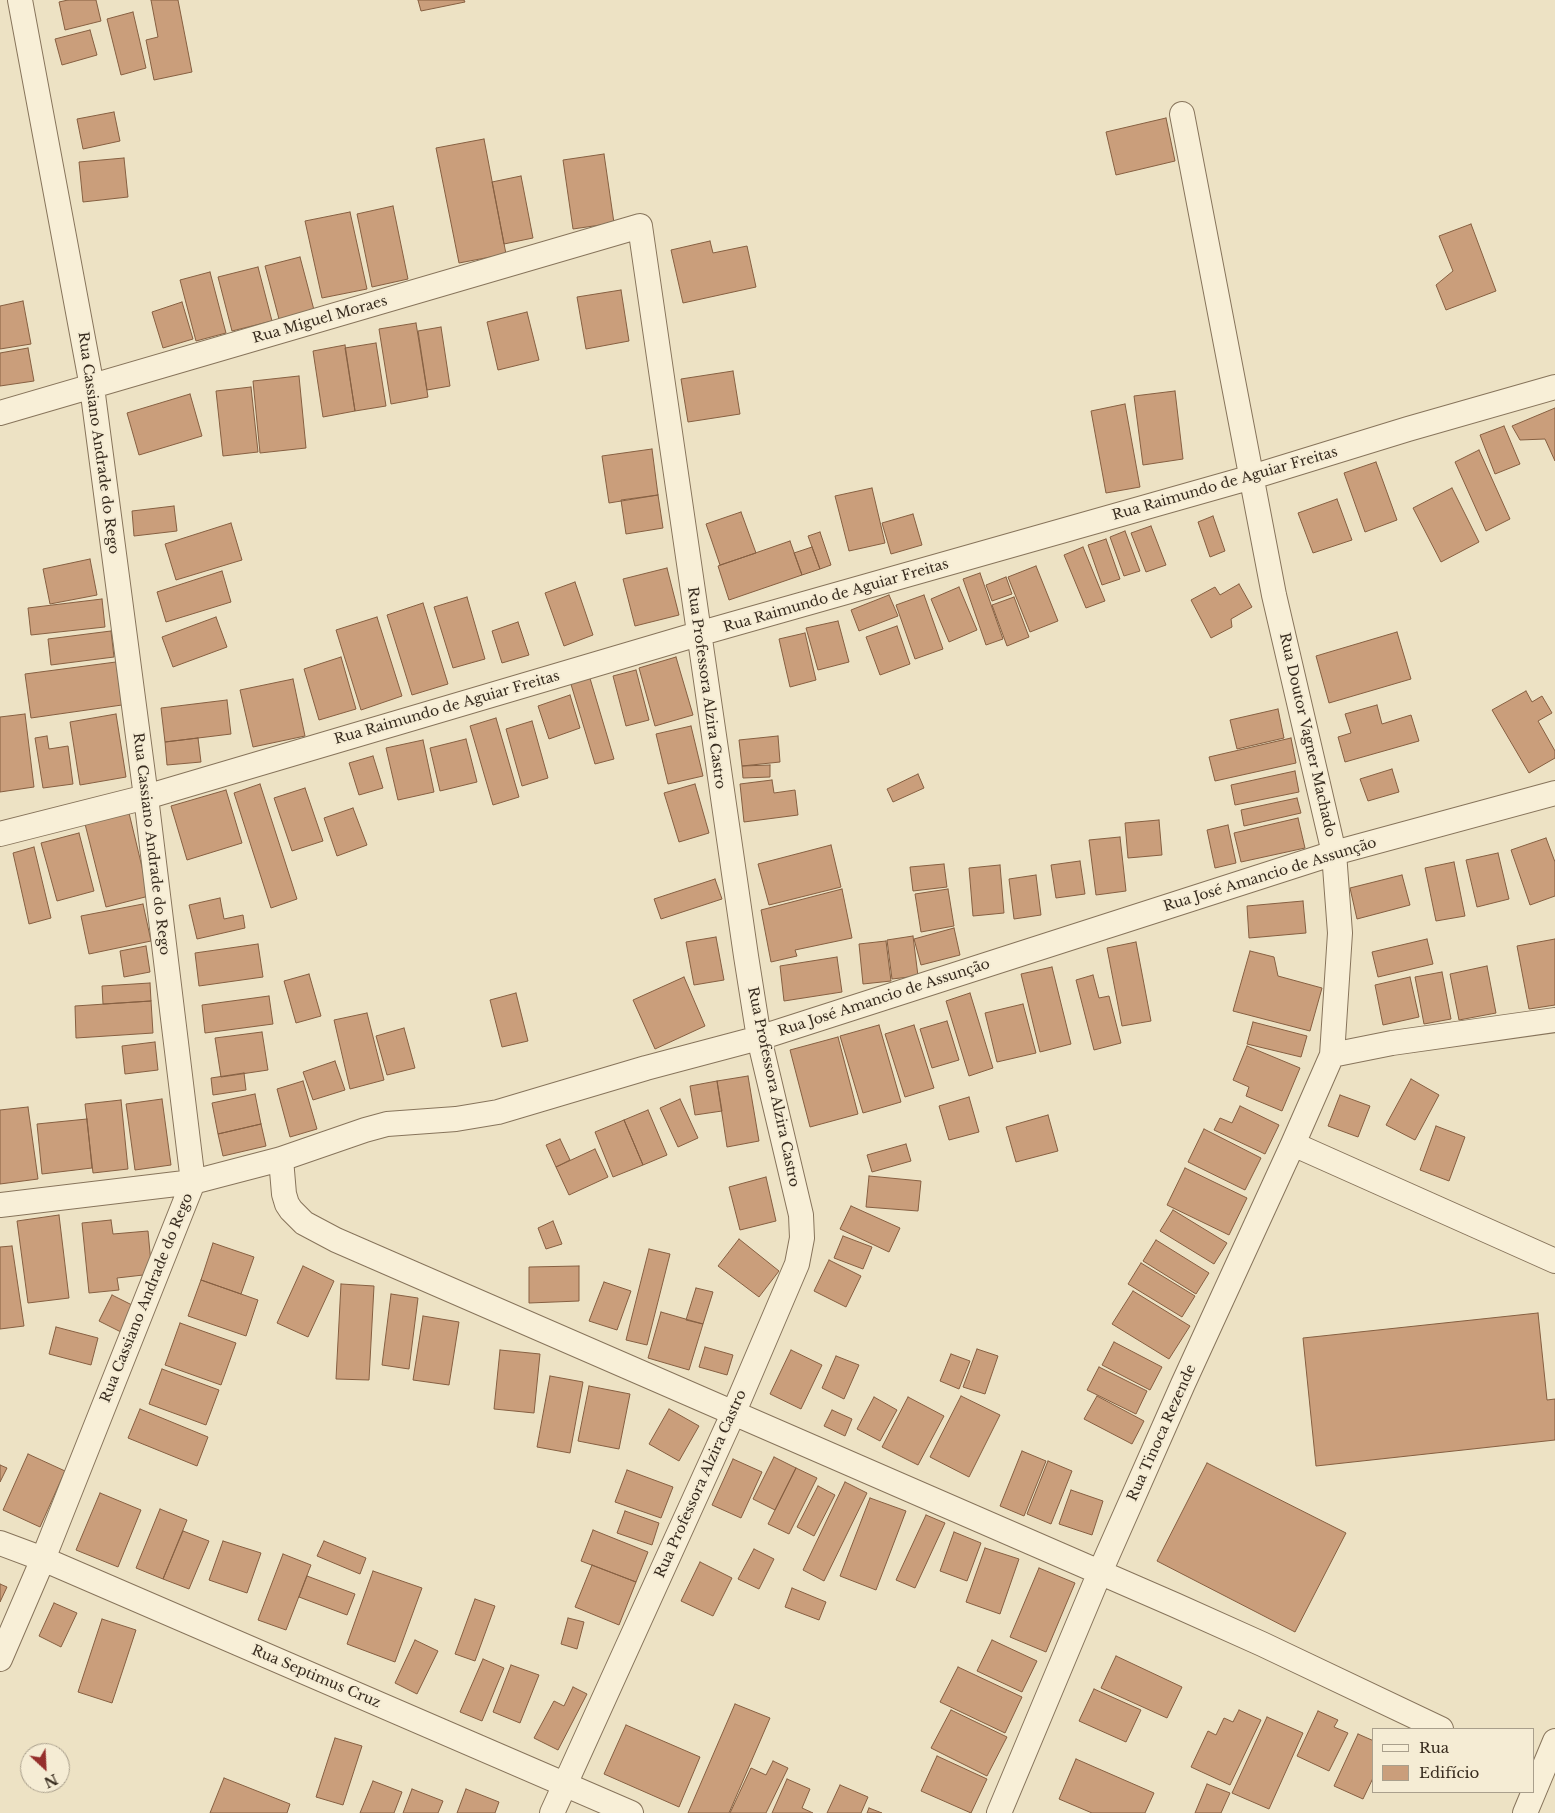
<!DOCTYPE html>
<meta charset="utf-8">
<style>
body{margin:0}
#map{position:relative;width:1555px;height:1813px;overflow:hidden;background:#ede2c4;font-family:"Libre Baskerville",serif}
canvas{display:block}
.legend{position:absolute;left:1372px;top:1728px;width:162px;height:65px;box-sizing:border-box;background:#f5ecd4;border:1px solid #a99f8c;margin:0;padding:6px 9px;list-style:none;font-size:15px;color:#382c1f}
.legend li{display:flex;align-items:center;gap:10px;height:25px}
.legend b{width:25px;border:1px solid #a99f8c}
.north{position:absolute;left:20px;top:1743px;width:50px;height:50px;box-sizing:border-box;background:#f5ecd4;border:1px solid #a99f8c;border-radius:50%;rotate:155deg;font-size:14px;font-weight:700;line-height:20px;text-align:center;color:#382c1f}
.north::after{content:'';display:block;margin:auto;width:18px;height:22px;background:#952f2c;clip-path:polygon(50% 0,100% 100%,50% 72%,0 100%)}
</style>
<div id="map">
<canvas width="1555" height="1813"></canvas>
<ul class="legend">
<li><b style="height:6px;background:#f8efd7"></b>Rua</li>
<li><b style="height:14px;background:#ca9e7b"></b>Edifício</li>
</ul>
<div class="north">N</div>
</div>
<script>
const c = document.querySelector('canvas').getContext('2d');
c.lineJoin = 'round';
function paint(path, color) { c.fillStyle = color; c.fill(path, 'evenodd'); }
const toPath = rows => new Path2D(rows.map(r => 'M' + r).join(''));
function stroke(path, color, width, dash) { c.strokeStyle = color; c.lineWidth = width; c.lineCap = dash ? 'butt' : 'round'; c.setLineDash(dash || []); c.stroke(path); }
function write(font, color, halo, rows, align = 'center') {
  c.font = font + ' "Libre Baskerville",serif'; c.lineWidth = 4; c.setLineDash([]); c.textBaseline = 'middle'; c.strokeStyle = halo; c.fillStyle = color; for (const [text, x, y, turn = 0] of rows) {
    c.save(); c.translate(x, y); c.rotate((+turn || 0) * Math.PI / 180); c.textAlign = isNaN(turn) ? turn : align; if (halo) c.strokeText(text, 0, 0); c.fillText(text, 0, 0); c.restore();
  }
}
const building = toPath([
 [68,0,96,0,101,21,65,30,59,2,68,0],
 [151,0,178,0,192,72,154,80,146,40,158,37,151,0],
 [418,0,464,0,465,2,421,11,418,0],
 [133,12,146,68,121,75,107,19,133,12],
 [90,30,97,55,62,65,55,39,90,30],
 [114,112,120,141,83,149,77,119,114,112],
 [1166,118,1175,161,1116,175,1106,132,1166,118],
 [484,139,506,254,459,263,436,148,484,139],
 [604,154,614,223,573,229,563,160,604,154],
 [124,158,128,197,83,202,79,162,124,158],
 [521,176,533,238,504,244,492,182,521,176],
 [393,206,408,279,372,287,357,214,393,206],
 [350,212,367,289,322,298,305,221,350,212],
 [1471,224,1496,291,1446,310,1436,285,1453,271,1439,236,1471,224],
 [710,241,713,253,747,246,756,287,683,303,671,250,710,241],
 [300,257,314,310,279,319,265,266,300,257],
 [258,267,272,321,232,331,218,277,258,267],
 [210,272,226,333,196,341,180,280,210,272],
 [621,290,629,341,586,349,577,297,621,290],
 [23,301,31,344,0,349,0,306,23,301],
 [182,302,193,339,163,348,152,312,182,302],
 [527,312,539,360,498,370,487,322,527,312],
 [416,323,428,397,391,404,379,329,416,323],
 [441,327,450,386,427,390,418,331,441,327],
 [376,343,386,406,355,411,345,348,376,343],
 [345,345,355,411,323,417,313,351,345,345],
 [28,348,34,381,0,386,0,353,28,348],
 [733,371,740,414,688,422,681,379,733,371],
 [299,376,306,448,260,453,253,381,299,376],
 [251,387,258,452,223,456,216,391,251,387],
 [1175,391,1183,459,1143,465,1134,396,1175,391],
 [190,394,202,436,139,455,127,413,190,394],
 [1125,404,1140,487,1106,493,1091,411,1125,404],
 [1555,408,1555,461,1545,439,1520,440,1512,426,1555,408],
 [1504,426,1520,464,1495,474,1480,435,1504,426],
 [652,449,658,495,609,503,602,456,652,449],
 [1479,450,1510,519,1486,531,1455,462,1479,450],
 [1376,462,1397,520,1365,532,1344,473,1376,462],
 [872,488,885,543,849,551,835,496,872,488],
 [1452,488,1479,542,1441,562,1413,508,1452,488],
 [658,495,663,528,626,534,621,500,658,495],
 [1337,499,1352,540,1313,553,1298,513,1337,499],
 [174,506,177,531,134,536,132,511,174,506],
 [741,512,756,553,720,565,706,524,741,512],
 [913,514,922,545,891,554,882,523,913,514],
 [1213,516,1225,551,1210,557,1198,522,1213,516],
 [231,523,242,560,176,580,165,544,231,523],
 [1151,526,1166,565,1146,572,1131,533,1151,526],
 [1125,531,1140,571,1124,576,1110,537,1125,531],
 [820,532,831,565,820,569,808,536,820,532],
 [1106,539,1120,579,1102,585,1088,545,1106,539],
 [790,541,802,575,729,600,718,566,790,541],
 [812,547,820,569,802,575,794,553,812,547],
 [1083,547,1105,601,1086,608,1064,555,1083,547],
 [90,559,97,595,50,604,43,569,90,559],
 [1036,566,1058,621,1030,632,1008,577,1036,566],
 [667,568,679,615,635,626,623,579,667,568],
 [222,571,231,602,166,622,157,592,222,571],
 [980,573,1003,639,986,645,963,579,980,573],
 [1006,577,1012,594,992,601,986,585,1006,577],
 [575,582,593,635,564,646,545,593,575,582],
 [1239,584,1252,607,1231,619,1232,627,1211,638,1191,600,1215,587,1220,595,1239,584],
 [959,587,977,630,949,642,931,599,959,587],
 [889,595,898,616,859,631,851,610,889,595],
 [924,595,943,649,915,659,896,605,924,595],
 [467,597,485,659,453,668,434,607,467,597],
 [1014,597,1029,637,1007,646,992,605,1014,597],
 [102,599,105,627,31,635,28,608,102,599],
 [423,603,448,684,412,695,387,615,423,603],
 [216,617,227,647,173,667,162,637,216,617],
 [377,617,402,696,361,710,336,630,377,617],
 [838,621,849,662,818,670,806,628,838,621],
 [518,622,529,655,502,663,492,631,518,622],
 [897,626,910,664,880,675,866,637,897,626],
 [111,631,114,657,51,665,48,639,111,631],
 [1397,632,1411,679,1329,703,1316,656,1397,632],
 [805,633,816,680,790,687,779,639,805,633],
 [341,657,356,709,319,720,304,669,341,657],
 [676,657,693,715,655,726,639,668,676,657],
 [116,662,122,705,31,718,25,674,116,662],
 [636,670,649,720,626,726,613,676,636,670],
 [589,675,614,759,595,764,570,681,589,675],
 [293,679,305,736,253,747,240,690,293,679],
 [1526,691,1532,702,1542,696,1552,713,1538,721,1555,751,1555,758,1529,773,1492,710,1526,691],
 [570,695,580,728,549,739,538,706,570,695],
 [227,700,231,734,165,742,161,708,227,700],
 [1377,705,1382,724,1411,715,1419,741,1345,762,1338,737,1351,733,1345,714,1377,705],
 [1278,709,1284,738,1237,749,1230,720,1278,709],
 [25,714,34,787,0,792,0,717,25,714],
 [116,714,126,777,80,785,70,722,116,714],
 [496,718,519,797,493,805,470,726,496,718],
 [532,721,548,778,522,786,506,729,532,721],
 [691,726,703,776,668,784,656,734,691,726],
 [47,736,49,749,68,746,73,784,43,788,35,738,47,736],
 [778,736,780,762,742,766,739,740,778,736],
 [198,738,201,762,167,765,165,742,198,738],
 [1291,738,1296,763,1215,781,1209,757,1291,738],
 [466,739,477,782,440,791,430,748,466,739],
 [423,740,434,792,398,800,386,748,423,740],
 [373,756,383,788,359,795,349,763,373,756],
 [770,765,770,777,743,778,742,766,770,765],
 [1392,769,1399,792,1368,801,1360,779,1392,769],
 [1295,771,1299,792,1235,805,1231,785,1295,771],
 [918,774,924,788,893,802,887,789,918,774],
 [772,780,774,793,795,790,798,815,744,822,740,784,772,780],
 [260,784,297,899,271,908,234,793,260,784],
 [695,784,709,833,679,842,664,793,695,784],
 [305,788,323,841,292,851,274,798,305,788],
 [226,790,242,843,187,860,171,806,226,790],
 [1297,798,1301,813,1244,826,1241,810,1297,798],
 [353,808,367,845,337,856,324,818,353,808],
 [129,813,149,896,106,907,85,824,129,813],
 [1298,818,1305,848,1241,862,1234,833,1298,818],
 [1159,820,1162,855,1128,858,1125,823,1159,820],
 [1228,825,1236,863,1215,868,1207,830,1228,825],
 [79,833,94,891,57,901,41,843,79,833],
 [1120,837,1126,891,1096,895,1089,840,1120,837],
 [1546,838,1555,862,1555,896,1530,905,1511,850,1546,838],
 [831,845,841,887,769,905,758,864,831,845],
 [34,847,51,918,29,924,13,853,34,847],
 [1498,853,1509,899,1477,907,1466,860,1498,853],
 [1080,861,1085,894,1056,898,1051,865,1080,861],
 [1454,862,1465,916,1436,921,1425,868,1454,862],
 [944,864,947,887,913,891,910,867,944,864],
 [1000,865,1004,913,973,916,969,868,1000,865],
 [1036,875,1041,915,1014,919,1009,879,1036,875],
 [1402,875,1410,905,1357,919,1350,888,1402,875],
 [715,879,722,899,661,919,654,899,715,879],
 [842,889,852,938,795,950,797,956,771,962,761,910,842,889],
 [948,889,954,926,921,932,915,894,948,889],
 [220,898,224,919,243,915,245,928,197,939,189,905,220,898],
 [1303,901,1306,933,1249,938,1247,906,1303,901],
 [143,904,151,941,89,954,81,916,143,904],
 [954,928,960,955,921,965,914,939,954,928],
 [913,936,918,976,892,979,887,940,913,936],
 [716,937,724,980,694,985,686,942,716,937],
 [1427,939,1433,964,1378,977,1372,952,1427,939],
 [1555,939,1555,1005,1529,1009,1517,946,1555,939],
 [886,941,891,981,863,984,859,944,886,941],
 [1136,942,1151,1021,1122,1026,1107,948,1136,942],
 [258,944,263,977,199,986,195,953,258,944],
 [146,946,150,972,124,977,120,951,146,946],
 [1250,951,1274,957,1278,976,1322,988,1310,1031,1233,1011,1250,951],
 [837,957,842,992,784,1001,780,966,837,957],
 [1487,966,1496,1013,1459,1020,1450,974,1487,966],
 [1052,967,1071,1044,1040,1052,1021,974,1052,967],
 [1442,972,1451,1019,1424,1024,1415,977,1442,972],
 [309,974,321,1016,296,1023,284,981,309,974],
 [1093,975,1099,998,1109,996,1121,1043,1094,1050,1076,980,1093,975],
 [684,977,705,1026,655,1049,633,1000,684,977],
 [1410,977,1419,1017,1383,1025,1375,985,1410,977],
 [150,983,151,1001,103,1004,102,986,150,983],
 [516,993,528,1041,502,1047,490,1000,516,993],
 [970,993,993,1068,969,1076,946,1001,970,993],
 [269,996,273,1024,205,1033,202,1005,269,996],
 [151,1001,153,1033,76,1038,75,1006,151,1001],
 [1023,1004,1036,1053,997,1062,985,1013,1023,1004],
 [367,1013,384,1080,350,1089,334,1020,367,1013],
 [947,1021,959,1060,932,1068,920,1029,947,1021],
 [1253,1022,1307,1036,1301,1057,1247,1044,1253,1022],
 [879,1025,901,1102,863,1113,840,1036,879,1025],
 [914,1025,934,1088,905,1097,885,1034,914,1025],
 [404,1028,415,1068,387,1075,376,1036,404,1028],
 [262,1032,268,1070,221,1077,215,1038,262,1032],
 [838,1037,858,1114,810,1127,790,1050,838,1037],
 [155,1042,158,1070,125,1074,122,1046,155,1042],
 [1247,1046,1300,1068,1282,1111,1246,1096,1249,1087,1233,1080,1247,1046],
 [335,1061,345,1090,313,1100,303,1072,335,1061],
 [244,1073,246,1090,213,1095,211,1078,244,1073],
 [748,1076,759,1141,727,1147,717,1081,748,1076],
 [1411,1079,1439,1095,1415,1140,1386,1125,1411,1079],
 [303,1081,317,1129,290,1137,277,1089,303,1081],
 [717,1081,722,1111,695,1115,690,1086,717,1081],
 [255,1094,261,1124,218,1134,212,1103,255,1094],
 [1340,1095,1370,1106,1358,1137,1328,1126,1340,1095],
 [969,1097,979,1132,949,1140,939,1106,969,1097],
 [162,1099,171,1165,135,1170,126,1104,162,1099],
 [680,1099,698,1138,678,1147,660,1108,680,1099],
 [121,1100,128,1169,93,1173,85,1104,121,1100],
 [1240,1106,1279,1125,1265,1154,1214,1130,1220,1118,1232,1123,1240,1106],
 [28,1107,38,1179,0,1184,0,1110,28,1107],
 [648,1110,667,1155,643,1165,624,1120,648,1110],
 [1048,1115,1058,1151,1016,1162,1006,1127,1048,1115],
 [87,1119,92,1168,42,1174,37,1124,87,1119],
 [624,1120,643,1165,613,1177,595,1132,624,1120],
 [261,1124,266,1146,223,1156,218,1134,261,1124],
 [1436,1126,1465,1137,1449,1181,1420,1170,1436,1126],
 [1204,1129,1261,1158,1245,1190,1188,1162,1204,1129],
 [560,1139,570,1160,556,1167,546,1145,560,1139],
 [906,1144,911,1161,872,1172,867,1155,906,1144],
 [595,1149,608,1177,569,1195,556,1167,595,1149],
 [1185,1168,1247,1198,1229,1235,1167,1205,1185,1168],
 [869,1176,921,1181,918,1211,866,1207,869,1176],
 [766,1177,776,1221,740,1230,729,1187,766,1177],
 [851,1206,900,1228,889,1252,840,1229,851,1206],
 [1173,1210,1227,1243,1214,1264,1160,1231,1173,1210],
 [59,1215,69,1298,28,1303,17,1221,59,1215],
 [111,1220,113,1234,148,1231,152,1274,117,1278,119,1290,89,1293,82,1223,111,1220],
 [553,1221,562,1244,546,1249,538,1228,553,1221],
 [843,1236,872,1247,863,1269,834,1258,843,1236],
 [739,1239,779,1271,759,1297,718,1266,739,1239],
 [1156,1240,1209,1273,1196,1294,1143,1261,1156,1240],
 [213,1243,254,1257,241,1294,201,1280,213,1243],
 [12,1246,24,1326,0,1329,0,1247,12,1246],
 [649,1249,670,1254,647,1345,626,1340,649,1249],
 [829,1260,861,1276,846,1307,814,1291,829,1260],
 [1141,1263,1195,1296,1182,1317,1128,1284,1141,1263],
 [303,1266,334,1281,308,1337,277,1323,303,1266],
 [579,1266,579,1301,529,1303,529,1267,579,1266],
 [201,1280,258,1300,246,1336,188,1316,201,1280],
 [604,1282,631,1291,617,1330,589,1321,604,1282],
 [341,1284,374,1286,369,1380,336,1379,341,1284],
 [696,1288,713,1292,703,1324,686,1320,696,1288],
 [1133,1291,1190,1326,1169,1359,1112,1324,1133,1291],
 [391,1294,418,1298,409,1369,382,1365,391,1294],
 [112,1295,134,1306,121,1332,99,1321,112,1295],
 [661,1312,703,1324,689,1370,648,1358,661,1312],
 [1538,1313,1547,1400,1555,1399,1555,1440,1316,1466,1303,1338,1538,1313],
 [423,1316,459,1322,449,1385,413,1380,423,1316],
 [180,1323,236,1343,221,1385,165,1365,180,1323],
 [56,1327,98,1338,91,1365,49,1354,56,1327],
 [1114,1342,1162,1367,1150,1390,1102,1365,1114,1342],
 [705,1347,733,1355,727,1375,699,1367,705,1347],
 [977,1349,998,1356,985,1394,963,1387,977,1349],
 [500,1350,540,1354,534,1413,494,1409,500,1350],
 [791,1350,822,1365,801,1409,770,1394,791,1350],
 [951,1354,970,1361,959,1389,940,1381,951,1354],
 [836,1356,859,1365,844,1399,822,1388,836,1356],
 [1099,1367,1147,1391,1136,1414,1087,1390,1099,1367],
 [162,1369,219,1390,206,1425,149,1404,162,1369],
 [550,1376,583,1382,570,1453,537,1447,550,1376],
 [589,1386,630,1394,619,1449,578,1441,589,1386],
 [961,1396,1000,1415,969,1477,930,1457,961,1396],
 [1097,1396,1144,1421,1132,1444,1084,1419,1097,1396],
 [874,1397,897,1410,880,1441,857,1429,874,1397],
 [908,1397,944,1416,918,1465,882,1447,908,1397],
 [140,1409,208,1437,197,1466,128,1438,140,1409],
 [669,1409,699,1426,679,1461,649,1444,669,1409],
 [832,1410,852,1419,845,1436,824,1426,832,1410],
 [1022,1451,1046,1461,1024,1516,1000,1506,1022,1451],
 [28,1454,65,1471,40,1527,3,1510,28,1454],
 [774,1457,796,1468,775,1510,753,1499,774,1457],
 [733,1459,762,1472,741,1518,712,1505,733,1459],
 [1048,1461,1072,1471,1051,1524,1027,1514,1048,1461],
 [1207,1463,1346,1533,1295,1632,1157,1561,1207,1463],
 [0,1465,7,1468,0,1482,0,1465],
 [796,1468,817,1478,789,1534,768,1524,796,1468],
 [627,1470,673,1487,661,1518,615,1502,627,1470],
 [845,1482,867,1493,824,1581,803,1570,845,1482],
 [818,1486,835,1495,814,1536,797,1527,818,1486],
 [1071,1490,1103,1501,1092,1535,1059,1524,1071,1490],
 [100,1493,141,1510,118,1567,76,1550,100,1493],
 [870,1498,906,1511,876,1590,840,1576,870,1498],
 [160,1509,187,1520,163,1579,136,1568,160,1509],
 [625,1511,659,1523,652,1545,617,1533,625,1511],
 [926,1515,945,1523,915,1588,896,1580,926,1515],
 [593,1530,648,1552,636,1582,581,1561,593,1530],
 [183,1531,209,1541,189,1589,163,1579,183,1531],
 [954,1532,981,1543,967,1581,940,1571,954,1532],
 [223,1541,261,1553,247,1593,209,1580,223,1541],
 [324,1541,366,1558,360,1574,317,1556,324,1541],
 [985,1548,1019,1559,1000,1614,966,1602,985,1548],
 [754,1549,774,1559,759,1589,738,1579,754,1549],
 [283,1554,311,1565,286,1630,258,1620,283,1554],
 [700,1562,732,1578,713,1616,681,1601,700,1562],
 [592,1565,636,1582,619,1625,575,1607,592,1565],
 [1039,1568,1075,1583,1046,1652,1010,1637,1039,1568],
 [373,1571,422,1588,395,1662,347,1644,373,1571],
 [307,1576,355,1594,347,1615,299,1597,307,1576],
 [0,1584,7,1587,0,1602,0,1584],
 [792,1588,826,1602,819,1620,785,1607,792,1588],
 [475,1599,495,1606,475,1661,455,1654,475,1599],
 [54,1603,77,1613,61,1647,39,1636,54,1603],
 [568,1618,584,1622,577,1649,561,1644,568,1618],
 [102,1619,136,1630,112,1703,78,1692,102,1619],
 [415,1640,438,1651,417,1694,395,1683,415,1640],
 [992,1640,1037,1661,1022,1692,977,1671,992,1640],
 [1116,1656,1182,1687,1167,1718,1101,1688,1116,1656],
 [483,1659,504,1668,482,1721,460,1712,483,1659],
 [511,1665,539,1675,520,1723,493,1712,511,1665],
 [958,1667,1022,1697,1005,1733,940,1702,958,1667],
 [573,1687,587,1694,558,1750,534,1738,554,1701,564,1706,573,1687],
 [1094,1689,1141,1710,1126,1742,1079,1721,1094,1689],
 [735,1704,770,1718,729,1813,688,1813,735,1704],
 [951,1710,1007,1737,987,1776,931,1748,951,1710],
 [1239,1710,1261,1720,1230,1785,1191,1767,1208,1731,1216,1735,1224,1718,1233,1722,1239,1710],
 [1318,1711,1338,1720,1334,1727,1348,1733,1329,1771,1297,1756,1318,1711],
 [1267,1717,1303,1733,1269,1809,1232,1793,1267,1717],
 [626,1725,700,1757,679,1807,604,1774,626,1725],
 [1358,1734,1374,1741,1374,1776,1363,1799,1334,1786,1358,1734],
 [335,1738,362,1746,343,1805,316,1797,335,1738],
 [937,1756,987,1779,971,1813,921,1791,937,1756],
 [1076,1759,1154,1793,1145,1813,1092,1813,1059,1799,1076,1759],
 [773,1761,788,1768,766,1813,730,1813,751,1768,766,1775,773,1761],
 [224,1778,290,1804,287,1813,210,1813,224,1778],
 [787,1779,810,1789,802,1808,813,1813,772,1813,787,1779],
 [373,1781,402,1792,394,1813,360,1813,373,1781],
 [1207,1784,1230,1793,1221,1813,1195,1813,1207,1784],
 [840,1785,868,1797,861,1813,827,1813,840,1785],
 [412,1789,443,1801,438,1813,403,1813,412,1789],
 [466,1789,499,1802,495,1813,457,1813,466,1789],
 [869,1808,882,1813,867,1813,869,1808]
]);
paint(building, '#ca9e7b');
stroke(building, '#865f41', 1);
const minor = toPath([
 [0,413,640,226,746,956,759,1038,801,1215,802,1238,797,1264,733,1414,552,1813],
 [0,834,146,797,698,634,1252,477,1408,429,1555,387],
 [1332,1055,1392,1043,1555,1020],
 [1293,1144,1555,1261],
 [281,1159,284,1194,287,1204,291,1210,304,1223,336,1240,1175,1605,1262,1644,1441,1729],
 [0,1205,193,1182,281,1159,365,1130,387,1124,456,1119,498,1112,646,1068,759,1038,1334,853,1555,793],
 [0,1543,43,1559,631,1813],
 [0,1659,43,1559,193,1182,146,797,92,387,20,0],
 [999,1813,1100,1572,1183,1384,1293,1144,1332,1055,1340,933,1334,853,1274,595,1182,114],
 [1525,1813,1555,1741]
]);
stroke(minor, '#87745b', 26);
stroke(minor, '#f8efd7', 24);
write('14px', '#382c1f', '#f5ecd4', [
 ["Rua Miguel Moraes",320,320,-16],
 ["Rua Cassiano Andrade do Rego",98,443,82],
 ["Rua Raimundo de Aguiar Freitas",1225,484,-16],
 ["Rua Raimundo de Aguiar Freitas",836,596,-16],
 ["Rua Professora Alzira Castro",706,688,82],
 ["Rua Raimundo de Aguiar Freitas",447,708,-16],
 ["Rua Doutor Vagner Machado",1307,735,77],
 ["Rua Cassiano Andrade do Rego",151,844,83],
 ["Rua José Amancio de Assunção",1270,875,-17],
 ["Rua José Amancio de Assunção",884,998,-18],
 ["Rua Professora Alzira Castro",773,1087,78],
 ["Rua Cassiano Andrade do Rego",147,1298,-68],
 ["Rua Tinoca Rezende",1162,1433,-66],
 ["Rua Professora Alzira Castro",701,1484,-66],
 ["Rua Septimus Cruz",316,1677,23]
]);
</script>
